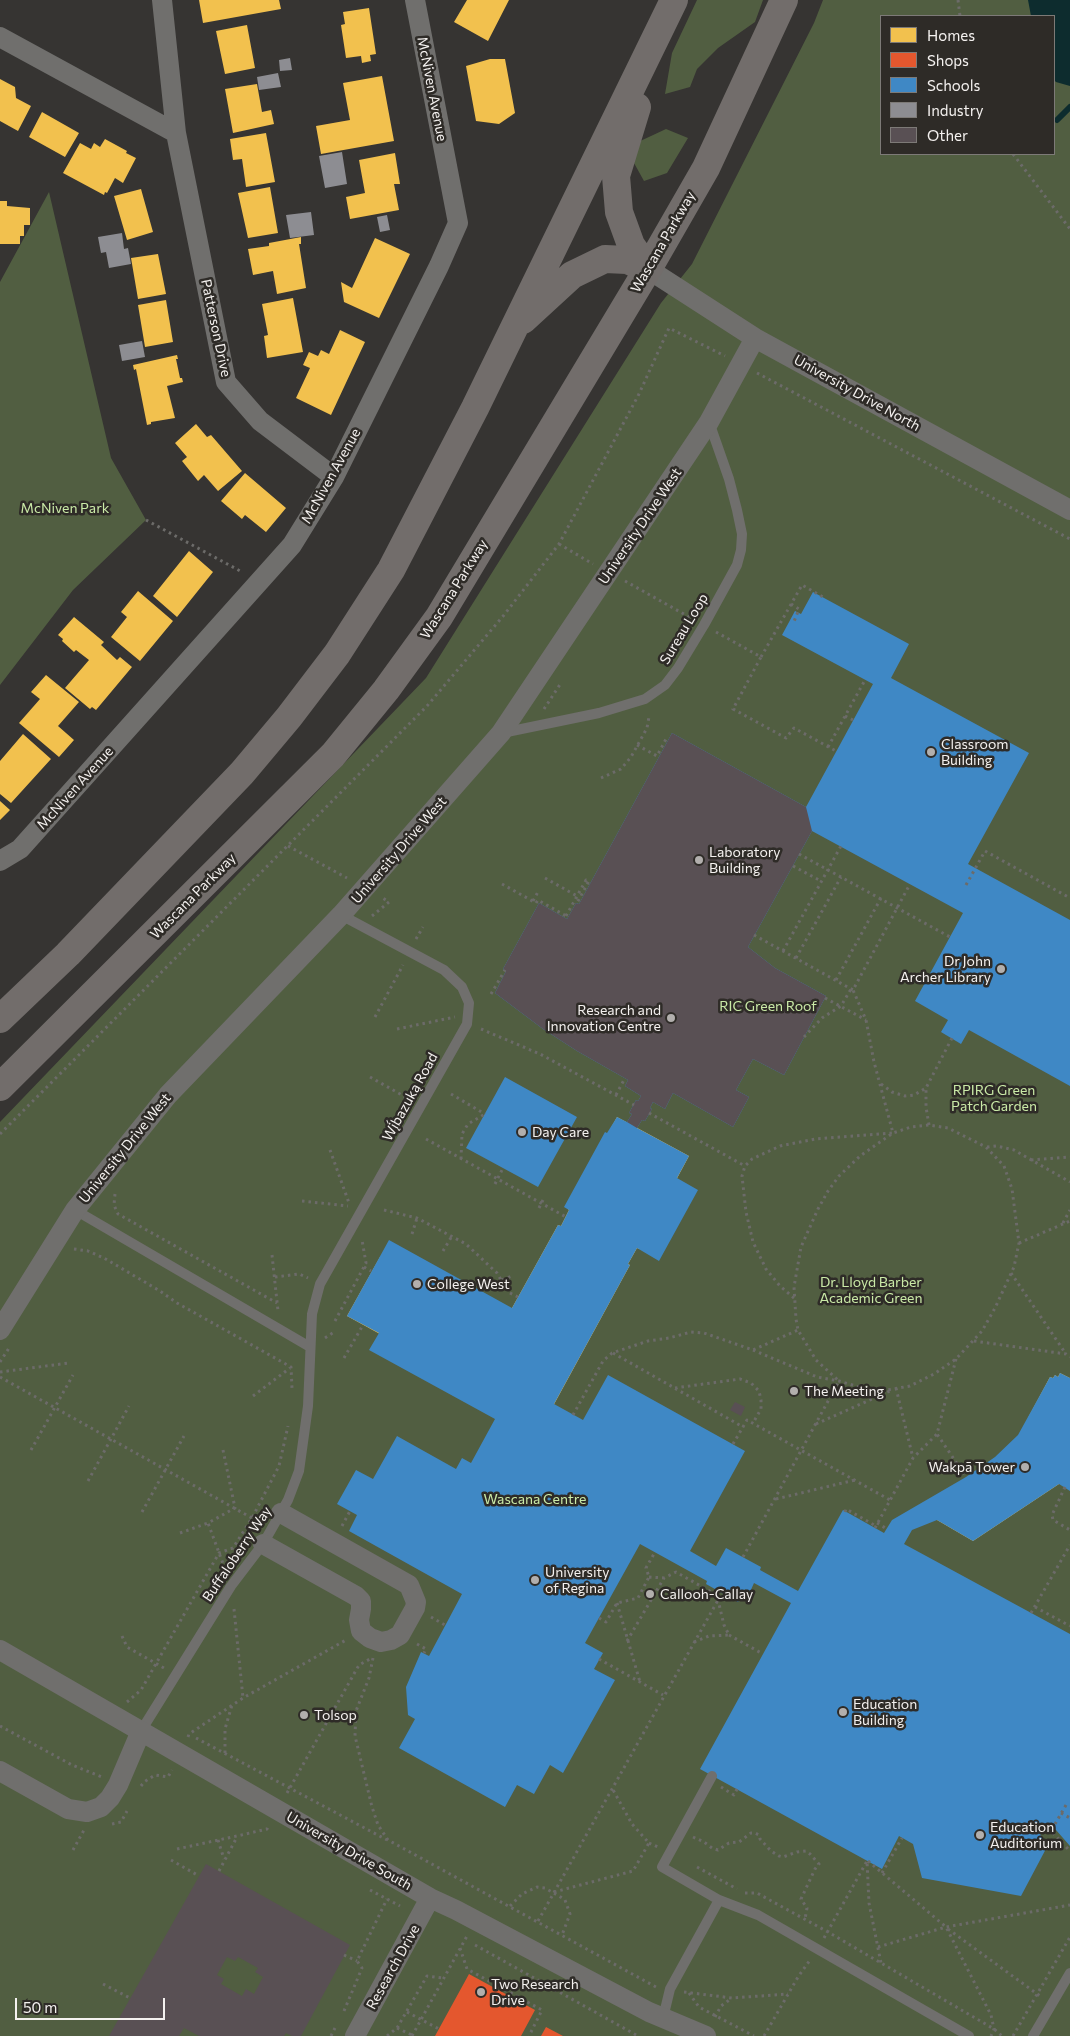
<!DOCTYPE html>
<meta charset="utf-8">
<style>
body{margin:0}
#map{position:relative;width:1070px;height:2036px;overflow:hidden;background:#363432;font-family:Commissioner,sans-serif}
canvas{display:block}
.legend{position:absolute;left:880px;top:15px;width:175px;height:140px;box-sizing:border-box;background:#2e2b27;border:1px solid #7d7a77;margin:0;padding:6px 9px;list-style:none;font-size:15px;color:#f4f1ef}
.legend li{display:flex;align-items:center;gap:10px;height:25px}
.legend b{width:25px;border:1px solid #7d7a77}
.scale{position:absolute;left:15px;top:1998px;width:150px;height:22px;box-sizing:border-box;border:2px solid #f4f1ef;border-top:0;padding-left:6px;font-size:15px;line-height:18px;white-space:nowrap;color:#f4f1ef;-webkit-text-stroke:4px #2e2b27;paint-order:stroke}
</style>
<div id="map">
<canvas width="1070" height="2036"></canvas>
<ul class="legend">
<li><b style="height:14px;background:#f2c14e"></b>Homes</li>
<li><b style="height:14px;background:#e4572e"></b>Shops</li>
<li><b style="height:14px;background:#3f88c5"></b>Schools</li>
<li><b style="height:14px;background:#8d8d92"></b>Industry</li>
<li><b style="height:14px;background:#595054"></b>Other</li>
</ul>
<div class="scale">50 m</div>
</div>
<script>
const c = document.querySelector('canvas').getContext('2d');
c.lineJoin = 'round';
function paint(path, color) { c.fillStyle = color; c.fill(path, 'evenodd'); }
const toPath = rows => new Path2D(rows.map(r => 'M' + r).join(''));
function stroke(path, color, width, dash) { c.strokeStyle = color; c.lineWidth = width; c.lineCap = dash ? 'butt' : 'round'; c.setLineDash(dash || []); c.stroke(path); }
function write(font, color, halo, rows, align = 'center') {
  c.font = font + ' Commissioner,sans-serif'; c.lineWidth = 5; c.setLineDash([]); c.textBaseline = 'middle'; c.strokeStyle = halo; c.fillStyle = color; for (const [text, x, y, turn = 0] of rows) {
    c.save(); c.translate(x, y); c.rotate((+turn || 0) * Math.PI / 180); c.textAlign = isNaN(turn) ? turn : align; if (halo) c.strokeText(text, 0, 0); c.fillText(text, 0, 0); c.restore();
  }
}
paint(toPath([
 [697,0,763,0,755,22,718,48,697,69,690,87,665,94,672,53],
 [823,0,1070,0,1070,2036,0,2036,0,1122,426,678,661,303,692,264,814,23],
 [881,16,1054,16,1054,154,881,154],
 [666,129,688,138,667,173,644,181,634,163,636,143],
 [49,192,111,458,146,520,73,590,0,685,0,282]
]), '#515e41');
paint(toPath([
 [1028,0,1070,0,1070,86,1056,82,1054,80,1054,16,1031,16]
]), '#0d2c2e');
paint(toPath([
 [199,0,279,0,281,9,203,23],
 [467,0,509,0,488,41,454,22],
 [369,8,376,54,370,55,371,61,362,63,361,56,346,58,341,25,345,24,343,12],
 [247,25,255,68,225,74,216,31],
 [490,59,505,59,515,113,499,124,476,121,466,66],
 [382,76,394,141,321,154,316,126,350,120,343,83],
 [0,79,15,87,16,98,31,106,18,131,0,121],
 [257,84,262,112,271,110,274,124,233,133,225,89],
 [42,112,79,133,65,157,29,137],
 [266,133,275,182,246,187,242,159,233,160,230,139],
 [105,139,127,151,126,153,136,158,123,183,115,178,107,193,105,192,104,195,63,173,80,143,91,149,94,143,100,147],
 [395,153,400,184,394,184,399,210,350,219,346,197,365,193,359,160],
 [270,187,278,233,248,238,238,193],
 [141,189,153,232,127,240,114,196],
 [0,201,7,201,7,206,30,208,30,225,24,225,24,236,20,236,20,244,0,244],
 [301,237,301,244,299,244,306,288,277,294,273,271,253,275,248,249,269,246,269,243],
 [375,238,410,254,379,318,344,302,341,282,352,288],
 [158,254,166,294,138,299,131,258],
 [293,298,303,352,267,358,264,336,268,335,262,304],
 [166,300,173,342,145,347,138,305],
 [340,330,365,342,331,415,296,398,310,368,303,365,309,352,318,356,321,350,329,354],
 [177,355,178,359,176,359,180,378,182,378,183,382,167,386,175,418,151,422,151,424,147,425,136,369,134,370,133,365],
 [196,424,207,437,211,435,242,471,218,491,204,475,198,481,182,461,187,457,175,443],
 [245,473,286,508,266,532,245,515,242,519,221,501],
 [189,551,213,572,177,617,153,596],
 [138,591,173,621,140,661,111,637,127,617,121,612],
 [74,617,104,642,101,645,117,660,120,657,132,667,96,710,92,707,90,709,65,688,89,660,76,650,74,652,62,641,63,639,58,635],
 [46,675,79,702,58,726,74,740,59,757,19,723,40,699,31,692],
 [23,734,51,759,11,803,0,794,0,761],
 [0,801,10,810,0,820],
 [617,1117,689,1156,639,1249,637,1248,628,1264,630,1265,534,1441,503,1424,513,1407,347,1316,380,1257,497,1321,484,1345,385,1290,376,1306,481,1364,558,1225,561,1226,569,1210,567,1208],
 [1060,1373,1070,1378,1070,1452,1031,1430,1033,1426,1030,1425,1032,1420,1028,1418,1050,1377,1053,1378,1055,1375,1058,1377],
 [1017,1458,1059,1484,973,1541,937,1520]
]), '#f2c14e');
paint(toPath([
 [469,1974,535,2010,521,2036,435,2036],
 [546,2027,563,2036,541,2036]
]), '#e4572e');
paint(toPath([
 [813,592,909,644,891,678,1029,753,968,864,1070,920,1070,1086,969,1030,961,1044,941,1032,948,1020,915,1001,963,913,812,831,748,947,775,968,826,996,784,1075,753,1059,736,1090,749,1097,733,1127,673,1093,665,1109,653,1102,650,1108,652,1109,645,1121,642,1120,637,1128,689,1156,677,1178,698,1190,659,1261,637,1248,628,1264,630,1265,554,1404,583,1420,608,1375,745,1451,690,1551,716,1566,726,1548,761,1567,760,1570,798,1591,843,1510,884,1533,892,1520,966,1477,995,1457,1018,1435,1050,1377,1053,1378,1055,1375,1058,1377,1060,1373,1070,1378,1070,1491,1059,1484,973,1541,937,1520,912,1530,904,1544,1070,1634,1070,1846,1056,1830,1047,1823,1035,1827,1048,1845,1021,1896,922,1878,913,1844,899,1836,882,1869,700,1769,791,1603,754,1583,750,1592,745,1589,738,1602,706,1584,707,1581,640,1544,585,1643,603,1653,594,1669,615,1680,563,1773,550,1765,534,1794,517,1785,505,1807,399,1748,415,1719,408,1715,406,1687,421,1652,429,1656,462,1594,349,1531,357,1515,337,1504,356,1470,373,1479,397,1436,456,1469,462,1458,471,1463,495,1419,369,1350,379,1333,347,1316,389,1240,512,1308,558,1225,561,1226,569,1210,564,1207,605,1132,607,1133,617,1117,627,1122,632,1114,629,1113,636,1100,638,1101,641,1096,625,1086,628,1080,577,1051,543,1029,495,993,506,971,503,969,539,903,567,919,576,903,579,904,672,733,806,807,873,684,782,635,795,611,801,614],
 [505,1077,577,1117,538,1187,466,1148]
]), '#3f88c5');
paint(toPath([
 [290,58,292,70,280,71,279,60],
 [278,73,281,87,259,90,257,77],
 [342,152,347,184,325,188,319,156],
 [311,212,314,235,290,238,286,215],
 [387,215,390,230,380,232,377,217],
 [122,233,124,249,128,248,131,264,109,268,106,252,101,253,98,237],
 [142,341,145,357,122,361,119,345]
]), '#8d8d92');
stroke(toPath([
 [1057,120,1070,107]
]), '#0d2c2e', 6);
paint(toPath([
 [672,733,806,807,812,831,748,947,775,968,826,996,784,1075,753,1059,736,1090,749,1097,733,1127,673,1093,665,1109,653,1102,650,1108,652,1109,645,1121,642,1120,637,1128,627,1122,632,1114,629,1113,636,1100,638,1101,641,1096,625,1086,628,1080,577,1051,543,1029,495,993,506,971,503,969,539,903,567,919,576,903,579,904],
 [735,1402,745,1407,741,1416,730,1410],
 [206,1864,350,1945,301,2036,292,2036,286,2033,284,2036,199,2036,184,2028,179,2036,109,2036],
 [227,1957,235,1961,238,1957,258,1968,255,1972,263,1977,254,1994,246,1989,242,1996,221,1984,224,1979,217,1975]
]), '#595054');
stroke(toPath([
 [958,0,960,16],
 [1013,154,1070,229],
 [757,373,1070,539],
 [146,520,242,572],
 [559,544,593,564],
 [625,581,691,618],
 [791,604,799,609,793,624],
 [716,632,761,657,733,709,786,738,794,728,836,751],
 [761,657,802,585,823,597],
 [544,709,561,683],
 [845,716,853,720],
 [637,745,657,756,666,739,669,740],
 [828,747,865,680],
 [601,778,621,769,631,757,647,728,649,717],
 [288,846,347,878],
 [799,854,950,937],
 [793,866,821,881],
 [545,878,577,896],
 [502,884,536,903,538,900,566,916,565,918],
 [966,885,985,851,1070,898],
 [533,901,539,890],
 [372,916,389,902,381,897],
 [566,916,586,880,589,881,577,903],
 [754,935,853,990],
 [416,939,423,927],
 [783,951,841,846],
 [796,958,841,877],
 [836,980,881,898],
 [491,994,505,970],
 [825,998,866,1020],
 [375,1017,403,965],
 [397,1029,455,1017],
 [481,1029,540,1054,634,1105],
 [804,1037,822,1018,841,1006,851,989],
 [370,1077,409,1099],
 [881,1084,892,1092,905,1096,914,1095,926,1088],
 [451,1094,485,1114],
 [616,1095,625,1078],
 [649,1113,745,1166],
 [929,1125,926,1107,926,1088,952,1038],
 [0,1134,427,706,504,615,559,544,639,394,669,328,725,356],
 [426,1139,566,1217],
 [987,1147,997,1146,1014,1150,1070,1182],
 [330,1150,349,1203],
 [461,1159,462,1134,468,1124,485,1114],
 [1031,1160,1070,1157],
 [495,1184,503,1168],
 [115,1194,114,1205,118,1214,277,1303],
 [302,1201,348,1206],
 [539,1208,543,1200],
 [384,1210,417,1218,466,1244,497,1273,508,1292,518,1297],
 [1063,1223,1070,1210],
 [412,1234,417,1218],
 [1019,1243,1070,1221],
 [74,1249,88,1251,104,1258,160,1291,177,1303,291,1367,292,1388],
 [443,1251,452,1236],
 [272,1255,278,1311],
 [364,1267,371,1271],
 [1011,1273,1066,1354],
 [275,1277,299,1274,308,1278],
 [502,1280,512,1276],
 [794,1298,780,1286,766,1269,753,1242,746,1212,742,1176,745,1166,752,1159,780,1146,815,1139,893,1133,874,1062,866,1020,853,990,910,884],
 [335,1321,366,1263,362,1240],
 [325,1338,334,1332],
 [974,1341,1066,1354,1070,1357],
 [753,1350,817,1377,839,1381,876,1392,910,1386,934,1374,956,1359,982,1331,995,1308,1014,1267,1019,1243,1012,1189,1004,1166,986,1147,948,1128,929,1125,911,1127,893,1133,860,1156,839,1176,828,1191,818,1209,801,1247,794,1287,796,1319,798,1330,816,1360,839,1381],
 [613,1353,743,1427],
 [344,1358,363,1325],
 [956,1359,937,1434,966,1477],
 [0,1362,9,1348],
 [0,1372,69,1363],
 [0,1377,259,1522],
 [675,1388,740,1379,751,1383,759,1391,761,1400,761,1409,753,1423],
 [896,1388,913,1458],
 [253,1396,290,1368],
 [573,1415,603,1361,612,1353,648,1341,669,1338,691,1332,704,1333,753,1350,798,1330],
 [816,1424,890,1391],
 [733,1444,747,1420,890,1500],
 [31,1450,73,1375],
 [223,1450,235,1508,208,1523,225,1569],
 [88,1481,129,1406],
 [1065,1487,1052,1515,1053,1520,1070,1530],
 [776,1499,855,1480],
 [142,1512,184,1436],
 [845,1512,846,1509,876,1526],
 [877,1523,887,1529],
 [342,1526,350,1511],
 [875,1528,913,1458,937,1434],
 [180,1533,208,1523],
 [743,1557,839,1381],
 [649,1577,664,1578],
 [617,1603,640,1682],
 [1035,1607,1070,1626],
 [234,1609,243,1698],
 [1031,1613,1070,1545],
 [431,1617,445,1625],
 [599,1618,606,1622,617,1603,638,1598,649,1577,646,1568,655,1552],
 [729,1635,763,1654],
 [122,1636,127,1647,164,1668],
 [627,1641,664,1578,676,1572,720,1597],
 [694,1642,709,1636,729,1635,724,1625,718,1600],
 [417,1644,426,1649,424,1653],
 [373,1658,369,1678,356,1711,355,1736,372,1807,378,1825,388,1840,656,1987],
 [599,1659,663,1695],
 [127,1702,141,1690,219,1553,233,1548,252,1518,279,1466,288,1426],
 [0,1726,72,1765,102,1777],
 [188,1737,189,1734,243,1698,346,1640],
 [196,1738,387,1840],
 [225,1753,225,1729,232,1705],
 [141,1786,144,1782,155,1775,168,1777,172,1770],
 [721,1787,734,1795,737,1789],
 [287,1793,359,1665,370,1659],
 [1066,1805,1051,1831,1070,1851],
 [1061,1813,1070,1818],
 [112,1824,121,1822,127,1811],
 [693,1837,704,1842,712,1848,718,1850,729,1843,739,1842,751,1833,755,1833,759,1835,760,1839,771,1851,779,1856,783,1857,797,1852,806,1851,810,1854,819,1864,815,1869,801,1899,807,1908,805,1919],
 [218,1840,224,1859],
 [649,1843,658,1847],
 [177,1849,237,1836,267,1829,268,1826],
 [73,1850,84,1830],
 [171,1860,199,1876],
 [868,1861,946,1927,991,2015,994,2029,991,2036],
 [697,1867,737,1889],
 [219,1871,237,1837],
 [882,1873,902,1838],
 [370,1890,400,1906],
 [554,1892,633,1871,649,1843,632,1824,612,1788],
 [745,1893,757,1893,828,1932,994,2029,1002,2036],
 [510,1906,522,1894,537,1887,545,1888,559,1896,565,1900,570,1914,562,1935],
 [538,1921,722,1593],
 [948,1929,1040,1996],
 [824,1938,867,1861,869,1903,881,1963],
 [475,1945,638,2036],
 [878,1947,946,1927,1070,1905],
 [460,1948,467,1969,542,2010,529,2036],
 [344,1955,357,1961],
 [103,1984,130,1998],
 [684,1992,732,1998,788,1994],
 [689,1993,699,2007,754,2036],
 [344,2011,362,1968,357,1961,387,1899],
 [407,2012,439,2029],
 [715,2017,721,2006,732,1998],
 [397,2028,412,2035],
 [331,2036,335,2028],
 [387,2036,397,2028,427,1976,443,1978],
 [412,2036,467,1936],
 [764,2036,798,1977,810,1960],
 [1013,2036,1070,1937]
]), '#6c6b69', 3, [2.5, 4]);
stroke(toPath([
 [502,733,599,713,645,699,665,685,678,668,704,625,737,565,741,550,742,534,737,510,729,479,709,422],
 [75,1210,310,1347],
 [141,1731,231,1586,263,1544,288,1500,299,1471,308,1406,312,1314,320,1284,467,1024,469,1003,462,987,444,970,341,915],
 [712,1776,662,1867,719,1900,758,1915,969,2036],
 [663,2018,670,1989,719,1900],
 [1033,2036,1070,1973]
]), '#706f6d', 10);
stroke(toPath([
 [162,0,176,133,226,382,260,421,334,477],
 [0,37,176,133],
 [648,269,755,338,1070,510],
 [0,861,20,849,292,545,334,477,439,266,458,223,415,0],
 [0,1330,75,1210,168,1095,341,915,501,733,709,422,755,338],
 [263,1544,356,1596,361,1601,361,1609,359,1620,361,1631,370,1638,381,1642,391,1640,400,1635,415,1608,416,1602,409,1585,281,1513],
 [0,1650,430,1898,456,1910,649,2012,706,2036],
 [0,1771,68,1809,87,1812,101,1807,110,1798,118,1785,141,1731],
 [355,2036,430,1898]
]), '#706f6d', 20);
stroke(toPath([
 [637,107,616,176,619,212,631,245,648,269],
 [523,320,572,275,605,259,627,260,648,269],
 [0,1019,68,954,242,773,289,717,337,654,391,570,475,408,674,0],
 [0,1087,333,755,386,690,439,617,648,269,706,168,784,0]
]), '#726d6b', 28);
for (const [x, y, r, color] of [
 [931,752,5,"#b2afad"],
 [699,860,5,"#b2afad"],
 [1001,969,5,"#b2afad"],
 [671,1018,5,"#b2afad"],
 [522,1132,5,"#b2afad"],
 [417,1284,5,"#b2afad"],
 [794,1391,5,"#b2afad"],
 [1025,1467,5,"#b2afad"],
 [535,1580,5,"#b2afad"],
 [650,1594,5,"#b2afad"],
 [843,1712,5,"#b2afad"],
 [304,1715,5,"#b2afad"],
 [980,1835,5,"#b2afad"],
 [481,1992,5,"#b2afad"]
]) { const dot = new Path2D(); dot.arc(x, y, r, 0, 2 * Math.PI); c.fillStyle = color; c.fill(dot); stroke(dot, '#2e2b27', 2); }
write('14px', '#f4f1ef', '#2e2b27', [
 ["McNiven Avenue",432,89,79],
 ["Wascana Parkway",663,242,-60],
 ["Patterson Drive",216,328,78],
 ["University Drive North",857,393,29],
 ["McNiven Avenue",331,476,-61],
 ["University Drive West",640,526,-56],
 ["Wascana Parkway",454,589,-58],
 ["Sureau Loop",684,629,-59],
 ["McNiven Avenue",75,788,-48],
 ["University Drive West",399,850,-49],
 ["Wascana Parkway",193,896,-45],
 ["Wį́bazuką Road",410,1097,-61],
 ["University Drive West",125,1148,-51],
 ["Buffaloberry Way",237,1554,-56],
 ["University Drive South",349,1851,30],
 ["Research Drive",393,1967,-61]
]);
write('14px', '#caeaa7', '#2e2b27', [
 ["McNiven Park",65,508],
 ["RIC Green Roof",768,1006],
 ["RPIRG Green",994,1090],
 ["Patch Garden",994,1106],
 ["Dr. Lloyd Barber",871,1282],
 ["Academic Green",871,1298],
 ["Wascana Centre",535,1499]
]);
write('14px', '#f4f1ef', '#2e2b27', [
 ["Classroom",941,744],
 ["Building",941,760],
 ["Laboratory",709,852],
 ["Building",709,868],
 ["Dr John",991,961,"right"],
 ["Archer Library",991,977,"right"],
 ["Research and",661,1010,"right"],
 ["Innovation Centre",661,1026,"right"],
 ["Day Care",532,1132],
 ["College West",427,1284],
 ["The Meeting",804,1391],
 ["Wakpā Tower",1015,1467,"right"],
 ["University",545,1572],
 ["of Regina",545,1588],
 ["Callooh-Callay",660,1594],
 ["Education",853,1704],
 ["Building",853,1720],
 ["Tolsop",314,1715],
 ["Education",990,1827],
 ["Auditorium",990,1843],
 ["Two Research",491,1984],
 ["Drive",491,2000]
], 'left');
</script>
